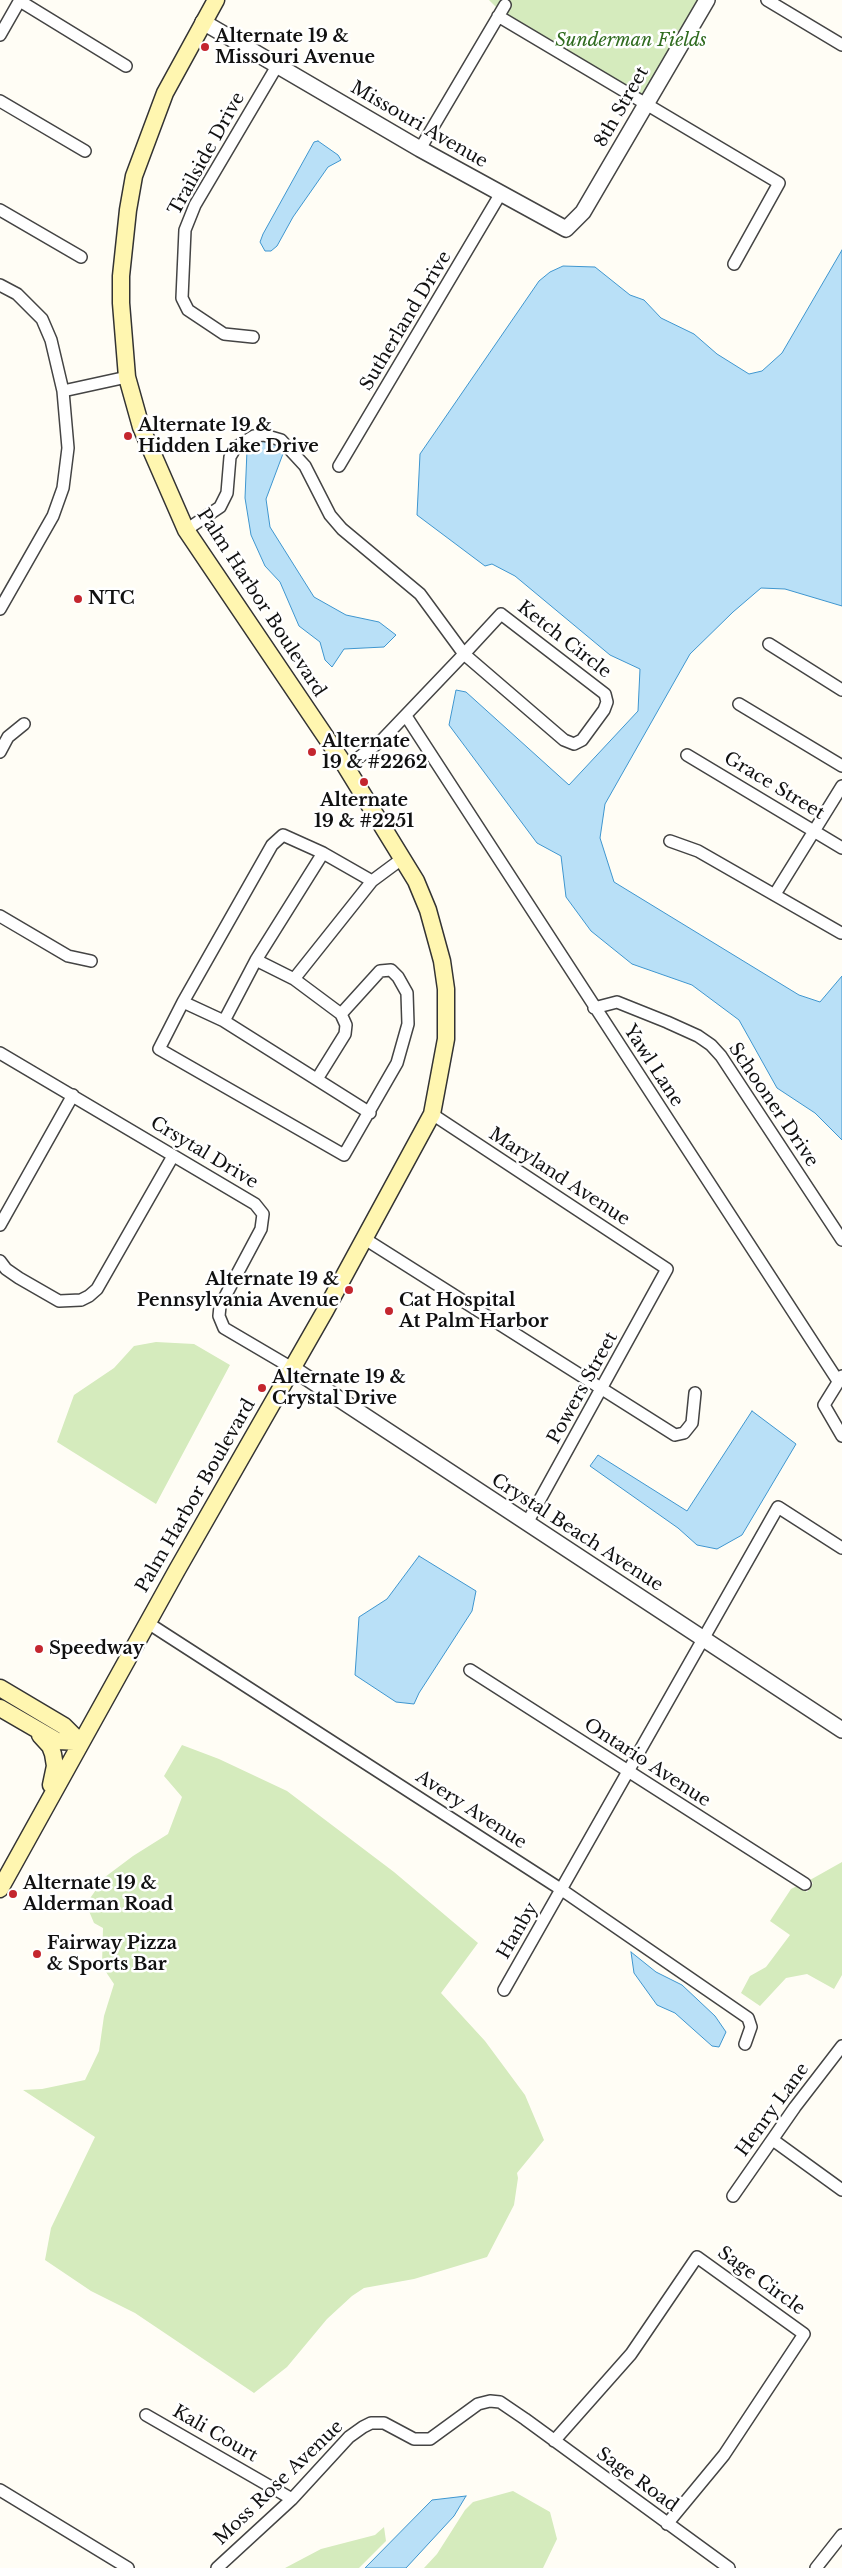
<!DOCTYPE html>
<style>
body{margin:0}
canvas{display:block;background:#fffdf5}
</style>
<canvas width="842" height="2568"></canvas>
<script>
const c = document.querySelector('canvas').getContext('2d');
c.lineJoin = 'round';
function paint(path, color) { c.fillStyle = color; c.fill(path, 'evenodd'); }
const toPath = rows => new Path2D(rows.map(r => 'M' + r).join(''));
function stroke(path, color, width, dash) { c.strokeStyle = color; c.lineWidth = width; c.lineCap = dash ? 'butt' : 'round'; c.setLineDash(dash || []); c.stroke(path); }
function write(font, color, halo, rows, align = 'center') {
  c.font = font + ' "Libre Baskerville",serif'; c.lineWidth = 5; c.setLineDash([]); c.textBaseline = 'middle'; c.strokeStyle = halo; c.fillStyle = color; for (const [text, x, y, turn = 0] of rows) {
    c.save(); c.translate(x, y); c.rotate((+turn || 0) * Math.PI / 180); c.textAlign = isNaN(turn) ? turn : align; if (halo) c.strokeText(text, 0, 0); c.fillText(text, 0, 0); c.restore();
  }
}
paint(toPath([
 [489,0,703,0,645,97,502,13],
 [156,1342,194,1344,230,1365,156,1504,57,1442,74,1395,114,1368,134,1346],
 [182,1745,219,1759,287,1791,394,1872,478,1943,441,1993,485,2041,525,2095,544,2140,517,2173,518,2178,514,2205,487,2257,414,2279,364,2288,352,2296,327,2319,287,2367,254,2393,135,2313,91,2291,45,2260,51,2228,95,2137,23,2090,42,2089,85,2080,99,2051,104,2016,114,1984,102,1966,103,1928,94,1923,86,1904,105,1877,133,1856,168,1834,182,1797,164,1776],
 [842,1862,842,1975,834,1989,807,1974,786,1978,760,2006,741,1993,750,1976,766,1967,790,1935,770,1921,791,1889,797,1886,807,1892,813,1883,810,1880],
 [513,2491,550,2512,557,2539,543,2568,424,2568,437,2554,465,2510,473,2502],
 [384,2527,386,2541,359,2568,285,2568,321,2549,375,2535]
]), '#d5ebbd');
const water = toPath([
 [318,141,338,155,341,160,328,167,293,217,277,246,271,251,265,251,260,242,263,234,314,142,318,141],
 [842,250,842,606,785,589,761,588,733,612,690,654,605,804,600,838,614,882,799,995,820,1002,842,976,842,1140,815,1113,777,1088,739,1020,692,985,632,964,591,931,566,897,561,856,537,843,449,725,456,690,466,692,569,785,638,711,640,669,610,655,515,576,492,564,485,566,417,515,420,454,539,281,550,272,563,266,595,267,630,295,644,300,661,318,694,334,717,354,749,374,762,371,782,353,842,250],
 [260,441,272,443,284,451,266,499,270,527,314,597,346,615,379,622,396,635,384,647,344,649,332,667,325,660,320,642,299,626,280,582,265,566,251,535,245,498,247,450,260,441],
 [752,1411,796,1444,742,1535,717,1549,697,1545,678,1528,590,1466,598,1455,687,1511,752,1411],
 [419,1556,476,1591,472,1611,419,1693,414,1704,396,1702,355,1675,359,1617,387,1599,419,1556],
 [631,1952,656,1972,682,1985,715,2016,726,2032,719,2047,712,2046,675,2013,657,2005,634,1973,631,1952],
 [466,2496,454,2516,406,2568,365,2568,432,2500,466,2496]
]);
paint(water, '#b9e0f7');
stroke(water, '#3f96cf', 1);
const minor = toPath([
 [767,0,842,45],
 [20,1,126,66],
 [498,16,779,183,734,264],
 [0,35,20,0],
 [0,101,85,151],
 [420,149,505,5],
 [0,210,81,257],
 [0,285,17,294,42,319,51,340,63,391,68,448,63,488,53,516,0,609],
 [253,337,224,334,188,310,182,298,185,230,195,205,277,66],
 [63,391,127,377],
 [339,466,501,193],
 [186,530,220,507,227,493,230,457,236,447,254,436,264,435,281,440,305,466,330,515,342,529,420,594,464,654,381,741,346,767],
 [501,614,605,694,607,702,604,710,582,740,574,744,564,740,464,654,501,614],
 [769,644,842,690],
 [739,704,842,766],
 [406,716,838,1381],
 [0,752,8,737,24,724],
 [687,755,842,848],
 [670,841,698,851,841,933],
 [775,894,842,786],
 [0,916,68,956,91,961],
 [256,960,294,979,341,1014,346,1025,345,1034,317,1079],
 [294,979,372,881,403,858],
 [183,1002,224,1021,370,1113],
 [594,1008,617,1002,667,1022,698,1036,711,1045,721,1056,842,1240],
 [341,1014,380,971,391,970,398,977,407,993,408,1024,397,1063,344,1155,159,1049,183,1002,272,845,283,835,323,853,372,881],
 [224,1021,256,960,323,853],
 [0,1053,255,1204,263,1214,261,1229,220,1306,219,1316,224,1328,292,1368],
 [432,1114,667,1269,527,1523],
 [0,1225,73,1095],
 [365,1239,675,1435,684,1433,692,1423,695,1393],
 [0,1261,6,1269,19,1278,59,1301,81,1300,89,1296,97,1289,173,1156],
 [842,1376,824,1405,842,1436],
 [148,1623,562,1890,748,2018,751,2027,745,2044],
 [470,1670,805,1884],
 [504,1990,778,1507,842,1548],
 [773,2140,842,2190],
 [733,2196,795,2107,842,2046],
 [146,2415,292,2499],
 [554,2441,631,2354,697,2257,804,2334,724,2455,667,2524],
 [0,2490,128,2568],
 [217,2568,292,2499,349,2437,363,2427,371,2423,384,2423,414,2439,430,2439,478,2404,490,2401,500,2402,525,2419,729,2568],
 [816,2568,842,2535]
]);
const tertiary = toPath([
 [203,22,420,149,566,229,583,212,707,0],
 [292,1368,842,1730]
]);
const secondary = toPath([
 [0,1688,64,1726,80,1742],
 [0,1708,57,1741,80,1742],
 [40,1735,50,1746,53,1754,55,1766,51,1785],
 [0,1889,177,1570,325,1311,432,1114,446,1039,446,989,442,961,428,910,416,881,346,767,186,530,141,427,127,377,121,303,121,276,128,210,134,176,165,93,216,0]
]);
stroke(minor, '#444', 14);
stroke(tertiary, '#444', 18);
stroke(secondary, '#333', 19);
stroke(minor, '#fff', 11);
stroke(tertiary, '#fff', 15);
stroke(secondary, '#fff6b0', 16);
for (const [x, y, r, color] of [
 [205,47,5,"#c4262e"],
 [128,436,5,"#c4262e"],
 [78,599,5,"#c4262e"],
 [312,752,5,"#c4262e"],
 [364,782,5,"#c4262e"],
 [349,1290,5,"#c4262e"],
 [389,1311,5,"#c4262e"],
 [262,1388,5,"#c4262e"],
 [39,1649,5,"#c4262e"],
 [13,1894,5,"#c4262e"],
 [37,1954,5,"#c4262e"]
]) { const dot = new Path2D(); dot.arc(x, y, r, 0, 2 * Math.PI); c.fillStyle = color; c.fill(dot); stroke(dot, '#fff', 2); }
write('bold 18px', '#111', '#fff', [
 ["Alternate 19 &",215,37],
 ["Missouri Avenue",215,58],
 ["Alternate 19 &",138,426],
 ["Hidden Lake Drive",138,447],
 ["NTC",88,599],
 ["Alternate",322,742],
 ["19 & #2262",322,763],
 ["Alternate",364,801,"center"],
 ["19 & #2251",364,822,"center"],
 ["Alternate 19 &",339,1280,"right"],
 ["Pennsylvania Avenue",339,1301,"right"],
 ["Cat Hospital",399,1301],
 ["At Palm Harbor",399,1322],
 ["Alternate 19 &",272,1378],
 ["Crystal Drive",272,1399],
 ["Speedway",49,1649],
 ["Alternate 19 &",23,1884],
 ["Alderman Road",23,1905],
 ["Fairway Pizza",47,1944],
 ["& Sports Bar",47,1965]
], 'left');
write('italic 18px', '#2f6b1f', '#fff', [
 ["Sunderman Fields",631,41]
]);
write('18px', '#111', '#fff', [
 ["8th Street",622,107,-60],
 ["Missouri Avenue",419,125,30],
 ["Trailside Drive",207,154,-61],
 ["Sutherland Drive",406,321,-59],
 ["Palm Harbor Boulevard",261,603,57],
 ["Ketch Circle",564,640,38],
 ["Grace Street",774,786,31],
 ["Yawl Lane",653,1066,57],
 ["Schooner Drive",773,1105,56],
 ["Crsytal Drive",204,1153,31],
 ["Maryland Avenue",559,1177,33],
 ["Powers Street",583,1388,-61],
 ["Palm Harbor Boulevard",196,1496,-60],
 ["Crystal Beach Avenue",577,1533,33],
 ["Ontario Avenue",647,1763,33],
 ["Avery Avenue",471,1810,33],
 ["Hanby",518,1931,-60],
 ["Henry Lane",773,2110,-54],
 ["Sage Circle",761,2281,36],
 ["Kali Court",215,2434,30],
 ["Sage Road",637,2480,36],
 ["Moss Rose Avenue",279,2483,-44]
]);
</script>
